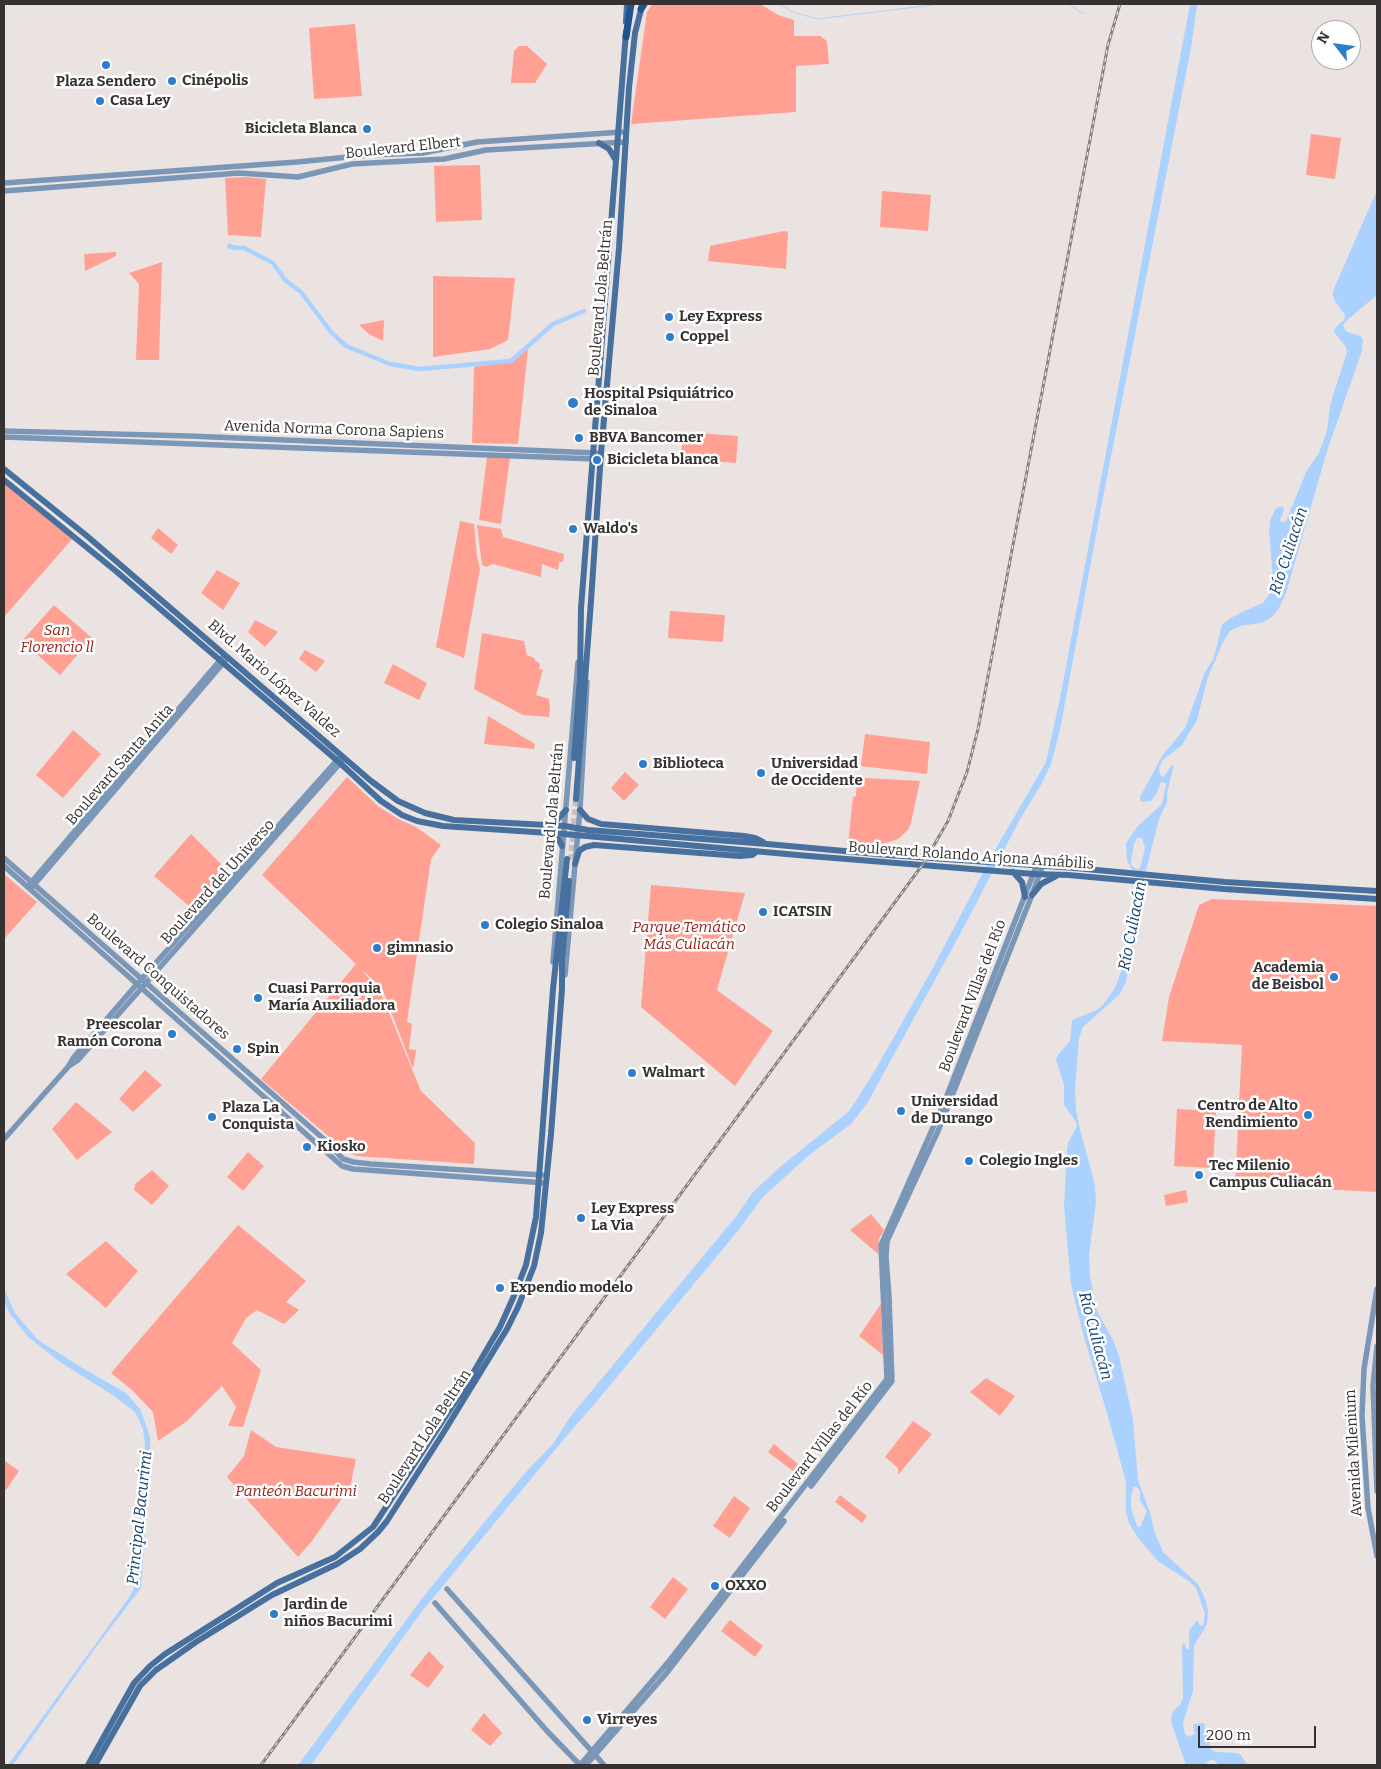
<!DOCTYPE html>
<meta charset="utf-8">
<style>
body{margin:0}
#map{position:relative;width:1381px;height:1769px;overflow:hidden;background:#ebe3e2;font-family:Bitter,serif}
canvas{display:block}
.frame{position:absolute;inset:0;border:5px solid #353231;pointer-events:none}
.north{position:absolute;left:1311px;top:20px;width:50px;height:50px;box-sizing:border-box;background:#fff;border:1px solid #aeadad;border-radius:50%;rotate:300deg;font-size:14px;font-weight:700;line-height:20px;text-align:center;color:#353231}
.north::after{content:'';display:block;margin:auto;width:18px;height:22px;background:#2e7ccc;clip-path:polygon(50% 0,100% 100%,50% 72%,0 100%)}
.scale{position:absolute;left:1198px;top:1726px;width:118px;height:22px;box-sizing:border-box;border:2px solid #353231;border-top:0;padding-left:6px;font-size:15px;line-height:18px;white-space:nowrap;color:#353231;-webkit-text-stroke:4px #fff;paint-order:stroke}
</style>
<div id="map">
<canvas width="1381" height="1769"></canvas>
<div class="frame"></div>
<div class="north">N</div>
<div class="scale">200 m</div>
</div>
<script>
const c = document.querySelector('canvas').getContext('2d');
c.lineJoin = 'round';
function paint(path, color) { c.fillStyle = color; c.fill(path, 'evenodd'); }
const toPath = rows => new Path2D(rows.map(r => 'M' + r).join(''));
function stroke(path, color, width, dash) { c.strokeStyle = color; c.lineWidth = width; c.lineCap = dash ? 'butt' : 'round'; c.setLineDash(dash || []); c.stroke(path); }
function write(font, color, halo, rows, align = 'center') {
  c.font = font + ' Bitter,serif'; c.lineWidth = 5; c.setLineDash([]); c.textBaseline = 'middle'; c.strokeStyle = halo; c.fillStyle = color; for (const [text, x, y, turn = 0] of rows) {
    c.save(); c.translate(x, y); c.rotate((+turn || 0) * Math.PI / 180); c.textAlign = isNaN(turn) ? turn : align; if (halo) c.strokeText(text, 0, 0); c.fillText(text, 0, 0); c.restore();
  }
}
paint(toPath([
 [652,4,760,4,778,15,794,20,794,36,820,36,827,41,829,64,796,66,796,112,631,124,647,12],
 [355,24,362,96,314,99,309,28],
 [519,46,527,46,547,64,535,83,511,83,514,51],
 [1311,134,1341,138,1335,179,1306,175],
 [480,165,482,220,436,222,434,166],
 [245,177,266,179,261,237,228,235,225,178],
 [882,191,931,195,928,231,880,227],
 [784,231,788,232,786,269,708,261,710,246],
 [116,252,116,256,85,271,84,254],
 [162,262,159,360,136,360,139,284,129,273],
 [433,276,515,278,508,340,490,349,433,357],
 [384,320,383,341,369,334,359,325],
 [528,349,518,444,472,443,474,367,501,363],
 [683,432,738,436,736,463,681,459],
 [487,457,510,458,501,524,479,520],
 [4,481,73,538,4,617],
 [460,521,474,524,477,556,480,569,464,658,436,647],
 [477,525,501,529,503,537,564,554,563,562,559,562,558,570,542,564,541,577,493,564,486,567,482,565],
 [158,528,178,545,171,554,151,538],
 [217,570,240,583,223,610,201,593],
 [54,605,92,638,60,675,22,641],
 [670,611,725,615,723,642,668,638],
 [255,620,278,632,265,647,248,632],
 [482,633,524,641,527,655,534,658,535,660,540,664,539,669,543,670,536,695,549,699,550,708,549,717,523,715,474,689],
 [305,650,325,661,316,672,299,659],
 [393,664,427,683,419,700,384,683],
 [488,716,535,744,534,749,484,744],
 [73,730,101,754,63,798,36,775],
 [865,734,930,742,927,774,861,766],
 [625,772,639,785,624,801,611,788],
 [347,777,379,807,400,820,416,827,441,845,431,859,407,1022,412,1024,409,1049,416,1050,413,1069,382,988,361,969,380,991,421,1091,475,1143,474,1164,356,1156,347,1152,261,1079,356,964,262,875],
 [865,778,920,781,911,823,908,830,898,839,880,845,848,844,853,797,856,796,857,782,858,780],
 [191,834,231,874,196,912,154,876],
 [4,874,37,902,4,939],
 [651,885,745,893,717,990,773,1031,735,1086,641,1007],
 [1212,899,1377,906,1377,1192,1235,1185,1242,1045,1162,1041,1169,997,1199,905],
 [145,1070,162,1085,133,1112,119,1099],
 [76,1102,112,1132,77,1160,52,1129],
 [1177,1109,1216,1111,1213,1168,1174,1166],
 [248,1152,264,1166,243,1191,227,1177],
 [152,1170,169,1186,152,1205,134,1190,135,1184],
 [1186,1190,1188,1202,1166,1206,1164,1195],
 [871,1214,884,1230,879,1239,878,1254,850,1230],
 [238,1225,306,1281,286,1302,299,1310,284,1324,257,1310,246,1318,232,1343,261,1370,243,1427,228,1426,236,1407,222,1386,187,1421,158,1441,153,1412,132,1390,111,1373],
 [106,1241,138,1271,106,1308,66,1274],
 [881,1304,883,1355,859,1336],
 [986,1378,1015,1396,1000,1416,970,1392],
 [913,1421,932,1434,898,1475,898,1468,885,1457],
 [251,1430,276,1447,356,1459,350,1487,312,1541,298,1557,227,1477,244,1456],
 [774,1444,798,1464,793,1471,768,1452],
 [4,1460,19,1471,6,1490,4,1488],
 [840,1495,867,1516,862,1523,835,1502],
 [734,1496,750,1508,730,1538,713,1526],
 [673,1577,688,1589,665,1619,650,1607],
 [730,1620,763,1646,755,1657,721,1631],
 [429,1651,444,1667,428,1688,410,1675],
 [484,1713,502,1733,490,1746,471,1730]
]), '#ffa092');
paint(toPath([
 [1190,4,1197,4,1191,48,1101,508,1060,730,1051,764,1042,783,1019,821,965,925,868,1102,851,1124,808,1156,763,1197,737,1232,597,1401,564,1439,423,1610,311,1765,298,1765,427,1592,524,1474,553,1444,570,1417,738,1214,753,1192,780,1167,848,1112,854,1104,877,1067,929,975,995,850,1046,762,1060,698],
 [1377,190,1377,295,1345,322,1343,326,1347,332,1361,336,1363,340,1362,351,1328,448,1286,593,1278,610,1271,618,1261,623,1240,626,1230,631,1224,640,1208,677,1197,720,1182,745,1163,760,1159,767,1160,775,1163,777,1172,765,1174,765,1167,793,1167,802,1159,819,1142,886,1126,982,1120,994,1083,1027,1079,1038,1075,1090,1076,1109,1079,1125,1095,1185,1096,1202,1089,1255,1090,1276,1095,1302,1098,1313,1114,1342,1119,1356,1133,1419,1138,1480,1150,1512,1155,1534,1164,1553,1198,1584,1206,1601,1208,1611,1207,1624,1194,1646,1193,1691,1183,1723,1185,1734,1189,1737,1195,1734,1193,1725,1194,1724,1204,1723,1211,1750,1217,1752,1236,1753,1241,1755,1247,1765,1219,1765,1214,1760,1210,1760,1207,1762,1206,1765,1186,1765,1172,1725,1171,1717,1173,1711,1180,1705,1183,1698,1182,1645,1184,1643,1187,1650,1189,1649,1189,1631,1197,1620,1201,1626,1203,1625,1205,1614,1196,1588,1189,1581,1159,1562,1138,1538,1129,1523,1126,1512,1126,1482,1107,1413,1083,1334,1071,1284,1064,1206,1067,1150,1068,1143,1077,1126,1076,1122,1064,1105,1064,1085,1056,1060,1058,1055,1070,1041,1072,1021,1074,1019,1095,1011,1102,1006,1115,988,1125,960,1132,930,1136,885,1135,875,1127,861,1126,843,1138,826,1162,804,1166,784,1162,782,1160,784,1157,793,1151,801,1141,802,1140,797,1162,756,1185,728,1205,672,1213,660,1222,625,1229,619,1242,612,1263,603,1271,592,1273,581,1269,530,1270,520,1276,508,1282,506,1284,509,1280,521,1281,522,1286,521,1307,470,1319,453,1327,431,1330,405,1347,352,1346,347,1334,332,1336,327,1344,320,1345,315,1335,301,1333,296,1333,291],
 [1137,838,1142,838,1145,848,1141,865,1139,869,1136,869,1131,865,1131,861,1134,844],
 [1134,1487,1137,1487,1140,1491,1140,1501,1147,1511,1140,1527,1137,1526,1131,1508,1131,1496],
 [4,1289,15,1313,38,1340,84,1369,126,1393,140,1409,150,1436,150,1472,141,1588,96,1647,13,1765,8,1765,128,1599,134,1588,139,1544,145,1445,143,1429,135,1412,111,1394,60,1362,28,1337,10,1314,4,1302]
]), '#abd2ff');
stroke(toPath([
 [779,4,793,12,817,19,941,4],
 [1069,4,1083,14]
]), '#abd2ff', 1);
stroke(toPath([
 [229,246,235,248,244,248,273,263,285,280,301,292,331,332,346,346,390,364,419,369,511,361,553,324,584,311]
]), '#abd2ff', 4.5);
stroke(toPath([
 [571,860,576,799]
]), '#c7c0bf', 6, [6, 3]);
stroke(toPath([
 [4,183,297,162,369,155,423,153,477,142,622,132],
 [4,191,239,173,298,177,352,164,444,159,486,150,626,142],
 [4,431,189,436,596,453],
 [4,437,596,459],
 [4,858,326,1141,343,1159,353,1162,371,1164,542,1175],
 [4,866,342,1166,353,1169,546,1183],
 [29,885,222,658],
 [33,886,225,661],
 [553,962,578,662],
 [565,975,580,810,587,682],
 [69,1066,78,1060,343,760],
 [4,1139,68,1067,74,1057,137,984,339,758],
 [1377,1289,1364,1369,1362,1416,1368,1508,1377,1556],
 [1377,1346,1373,1386,1377,1491],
 [811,1486,892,1381,889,1297,886,1257,887,1241,938,1131,1032,895,1042,867],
 [447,1589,604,1765],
 [435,1603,547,1731,580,1765],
 [580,1765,670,1660,887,1379,881,1245,946,1098,1036,867],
 [586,1765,665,1675,784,1521]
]), '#7b97b7', 5.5);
stroke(toPath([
 [626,22,627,4],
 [599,143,609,149,615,159],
 [4,469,87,536,371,781,398,801,425,813,454,820,565,826,588,830,767,844,888,855,1075,868,1225,882,1377,891],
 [4,480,117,572,340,763,381,801,402,815,417,821,443,826,564,834,809,856,1034,874,1068,875,1224,889,1377,899],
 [574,758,580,679,581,608,626,32],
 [576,799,591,601,601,453,619,248,629,88,635,33,642,6],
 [580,810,588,819,601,824,744,836,755,838,763,842],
 [548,825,557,820,566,810],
 [549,835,559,840,562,846],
 [575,864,579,851,585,847,594,845,740,856,752,855,756,852],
 [1013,872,1022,882,1025,897],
 [1032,895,1041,884,1056,876],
 [88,1765,134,1683,150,1666,165,1654,277,1583,335,1557,373,1527,466,1385,500,1327,513,1298,526,1265,536,1217,553,989,567,859],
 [95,1765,140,1686,156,1670,196,1642,272,1595,337,1564,360,1549,378,1532,387,1521,442,1435,507,1329,518,1307,534,1266,541,1233,551,1134,562,989,562,960,569,881]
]), '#47709e', 6);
stroke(toPath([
 [641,9,644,4],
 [626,37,631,4]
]), '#1e548b', 7);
const rail = toPath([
 [261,1765,923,864,948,821,967,772,978,729,1108,45,1120,4]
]);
stroke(rail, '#888281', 3);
stroke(rail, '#fff', 1, [4]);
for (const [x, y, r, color] of [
 [106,65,5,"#2e7ccc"],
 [172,81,5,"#2e7ccc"],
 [100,101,5,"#2e7ccc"],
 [367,129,5,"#2e7ccc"],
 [669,317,5,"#2e7ccc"],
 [670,337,5,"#2e7ccc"],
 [573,403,6,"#2e7ccc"],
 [579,438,5,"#2e7ccc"],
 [597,460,5,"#2e7ccc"],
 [573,529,5,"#2e7ccc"],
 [643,764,5,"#2e7ccc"],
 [761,773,5,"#2e7ccc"],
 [763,912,5,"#2e7ccc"],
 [485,925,5,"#2e7ccc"],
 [377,948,5,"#2e7ccc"],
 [1334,977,5,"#2e7ccc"],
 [258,998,5,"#2e7ccc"],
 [172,1034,5,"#2e7ccc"],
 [237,1049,5,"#2e7ccc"],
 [632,1073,5,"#2e7ccc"],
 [901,1111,5,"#2e7ccc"],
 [1308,1115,5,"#2e7ccc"],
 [212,1117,5,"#2e7ccc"],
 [307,1147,5,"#2e7ccc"],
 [969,1161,5,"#2e7ccc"],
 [1199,1175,5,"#2e7ccc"],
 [581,1218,5,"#2e7ccc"],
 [500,1288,5,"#2e7ccc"],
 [715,1586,5,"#2e7ccc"],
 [274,1614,5,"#2e7ccc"],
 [587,1720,5,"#2e7ccc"]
]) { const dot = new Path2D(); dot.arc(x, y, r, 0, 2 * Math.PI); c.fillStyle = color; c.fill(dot); stroke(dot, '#fff', 2); }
write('bold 15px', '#353231', '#fff', [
 ["Cinépolis",182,81],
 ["Plaza Sendero",106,82,"center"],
 ["Casa Ley",110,101],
 ["Bicicleta Blanca",357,129,"right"],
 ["Ley Express",679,317],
 ["Coppel",680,337],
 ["Hospital Psiquiátrico",584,394],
 ["de Sinaloa",584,411],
 ["BBVA Bancomer",589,438],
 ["Bicicleta blanca",607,460],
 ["Waldo's",583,529],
 ["Biblioteca",653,764],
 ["Universidad",771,764],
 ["de Occidente",771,781],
 ["ICATSIN",773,912],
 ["Colegio Sinaloa",495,925],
 ["gimnasio",387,948],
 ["Academia",1324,968,"right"],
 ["de Beisbol",1324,985,"right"],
 ["Cuasi Parroquia",268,989],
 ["María Auxiliadora",268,1006],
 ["Preescolar",162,1025,"right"],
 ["Ramón Corona",162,1042,"right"],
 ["Spin",247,1049],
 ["Walmart",642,1073],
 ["Universidad",911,1102],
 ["de Durango",911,1119],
 ["Centro de Alto",1298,1106,"right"],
 ["Rendimiento",1298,1123,"right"],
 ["Plaza La",222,1108],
 ["Conquista",222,1125],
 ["Kiosko",317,1147],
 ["Colegio Ingles",979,1161],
 ["Tec Milenio",1209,1166],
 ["Campus Culiacán",1209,1183],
 ["Ley Express",591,1209],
 ["La Via",591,1226],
 ["Expendio modelo",510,1288],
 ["OXXO",725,1586],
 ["Jardin de",284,1605],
 ["niños Bacurimi",284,1622],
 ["Virreyes",597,1720]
], 'left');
write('15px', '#353231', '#fff', [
 ["Boulevard Elbert",403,148,-6],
 ["Boulevard Lola Beltrán",601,298,-85],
 ["Avenida Norma Corona Sapiens",334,430,2],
 ["Blvd. Mario López Valdez",274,679,41],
 ["Boulevard Santa Anita",120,765,-49],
 ["Boulevard Lola Beltrán",552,821,-85],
 ["Boulevard Rolando Arjona Amábilis",971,856,4],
 ["Boulevard del Universo",218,882,-48],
 ["Boulevard Conquistadores",158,977,41],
 ["Boulevard Villas del Río",973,996,-69],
 ["Boulevard Lola Beltrán",425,1437,-57],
 ["Boulevard Villas del Río",820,1447,-52],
 ["Avenida Milenium",1354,1453,-93]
]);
write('italic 15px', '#972017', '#fff', [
 ["San",57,631],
 ["Florencio ll",57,648],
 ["Parque Temático",689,928],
 ["Más Culiacán",689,945],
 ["Panteón Bacurimi",296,1492]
]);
write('italic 16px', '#144270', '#fff', [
 ["Río Culiacán",1289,551,-72],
 ["Río Culiacán",1133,926,-79],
 ["Río Culiacán",1095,1336,75],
 ["Principal Bacurimi",140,1518,-84]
]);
</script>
